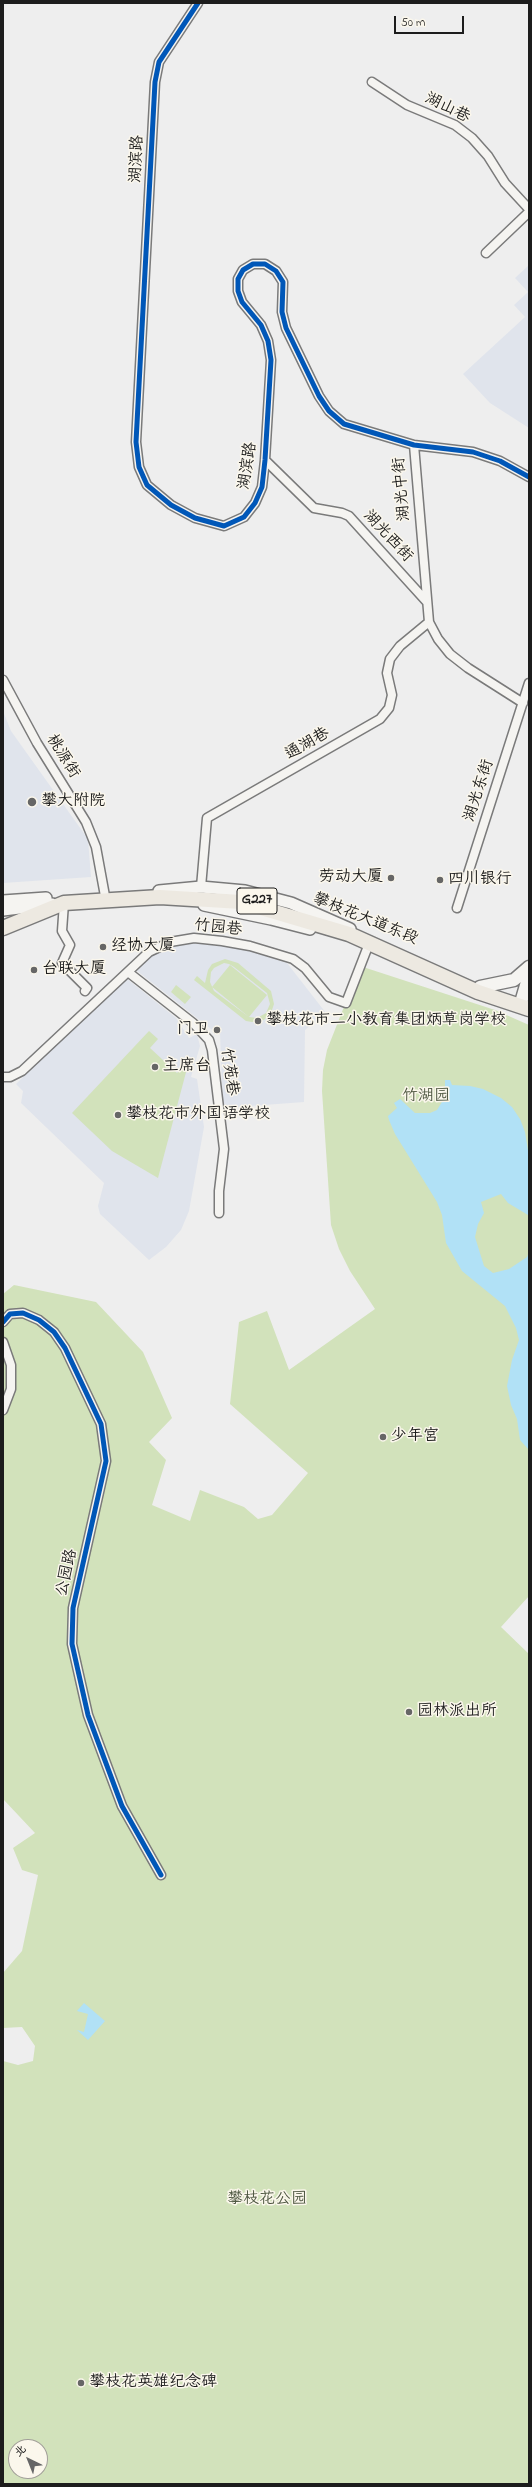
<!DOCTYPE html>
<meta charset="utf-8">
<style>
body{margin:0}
#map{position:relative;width:532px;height:2487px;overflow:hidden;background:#eee;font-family:"Indie Flower","LXGW WenKai TC",sans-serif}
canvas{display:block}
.frame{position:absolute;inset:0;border:4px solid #1c1c1c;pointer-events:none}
.north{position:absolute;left:8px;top:2439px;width:40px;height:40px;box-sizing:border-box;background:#fbf7ec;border:1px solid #a29f99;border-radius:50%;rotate:317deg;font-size:11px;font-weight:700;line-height:16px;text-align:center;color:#1c1c1c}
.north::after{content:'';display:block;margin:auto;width:14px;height:18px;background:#666;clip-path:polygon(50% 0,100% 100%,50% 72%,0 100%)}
.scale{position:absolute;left:394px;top:16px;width:70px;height:18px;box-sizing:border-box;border:2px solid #1c1c1c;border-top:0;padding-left:5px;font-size:12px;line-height:14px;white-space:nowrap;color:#1c1c1c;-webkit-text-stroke:3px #fbf7ec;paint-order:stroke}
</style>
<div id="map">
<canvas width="532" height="2487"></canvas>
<div class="frame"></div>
<div class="north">北</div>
<div class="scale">50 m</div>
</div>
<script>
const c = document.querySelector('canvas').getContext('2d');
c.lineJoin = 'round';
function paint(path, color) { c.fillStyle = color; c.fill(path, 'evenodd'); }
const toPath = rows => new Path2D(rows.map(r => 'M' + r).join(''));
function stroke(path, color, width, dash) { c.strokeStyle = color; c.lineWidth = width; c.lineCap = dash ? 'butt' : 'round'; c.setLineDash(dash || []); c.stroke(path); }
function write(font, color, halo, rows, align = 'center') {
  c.font = font + ' "Indie Flower","LXGW WenKai TC",sans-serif'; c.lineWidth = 3; c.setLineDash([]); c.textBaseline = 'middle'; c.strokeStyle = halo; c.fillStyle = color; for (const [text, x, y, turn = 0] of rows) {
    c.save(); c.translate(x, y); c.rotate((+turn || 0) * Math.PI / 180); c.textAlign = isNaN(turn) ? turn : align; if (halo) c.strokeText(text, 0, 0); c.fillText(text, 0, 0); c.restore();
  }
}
paint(toPath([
 [529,265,529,428,490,403,463,374,525,317,514,305,528,292,515,278],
 [3,711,11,731,88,839,91,877,3,883],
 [194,943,241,948,287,963,326,1013,305,1030,304,1102,223,1108,220,1033,216,1033,136,970,151,956,172,947],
 [126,978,176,1018,189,1038,197,1034,200,1046,191,1077,197,1079,204,1127,189,1211,181,1230,166,1247,149,1260,100,1214,98,1206,104,1183,21,1103,23,1091,16,1084]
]), '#e0e4ec');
paint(toPath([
 [225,959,238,963,271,991,274,1004,272,1010,264,1020,252,1022,246,1021,194,980,197,976,205,983,208,970,212,964],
 [224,963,229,964,234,967,267,993,270,1004,266,1013,257,1018,249,1017,267,995,230,965,212,987,249,1017,214,991,210,982,211,972,214,968],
 [360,966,495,1010,529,1025,529,1596,501,1627,529,1654,529,2484,3,2484,3,2061,18,2065,33,2061,35,2046,22,2027,3,2028,3,1973,22,1951,38,1875,22,1870,13,1848,35,1833,3,1799,3,1294,14,1285,96,1302,143,1352,172,1418,149,1442,166,1460,152,1505,190,1521,200,1490,244,1507,258,1519,272,1515,308,1473,230,1404,239,1322,267,1311,289,1370,375,1309,350,1271,339,1249,331,1225,322,1091,323,1070,327,1050],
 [16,2447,40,2447,40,2471,16,2471],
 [176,985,191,997,185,1004,171,992],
 [149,1031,158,1039,150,1048,177,1073,189,1061,158,1178,112,1151,72,1113]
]), '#d2e2bb');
paint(toPath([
 [445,1080,450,1080,452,1085,470,1086,483,1089,501,1098,512,1107,520,1119,525,1132,529,1157,529,1218,528,1215,508,1203,501,1194,481,1202,484,1213,478,1224,475,1237,484,1266,493,1273,509,1269,527,1257,529,1252,529,1450,520,1440,517,1419,511,1405,507,1386,512,1360,519,1340,516,1328,505,1306,462,1271,446,1243,442,1215,437,1202,395,1134,389,1120,388,1116,397,1108,394,1103,400,1099,415,1113,430,1113,437,1110,445,1097],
 [84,2003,105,2021,88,2040,77,2030,84,2032,88,2014,77,2011]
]), '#b1e1f6');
const minor = toPath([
 [198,3,159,62,155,82,136,442,139,467,147,485,171,505,195,518,224,526,244,517,255,503,262,487,265,460,271,360,268,341,261,325,242,302,238,291,238,279,243,270,253,264,265,264,276,271,283,282,282,312,286,328,319,396,329,411,344,424,414,445,473,452,500,461,529,477],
 [372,82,407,105,455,125,472,138,488,156,505,183,529,209],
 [486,253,529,212],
 [414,445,429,622,438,639,450,654,468,668,523,703],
 [265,460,314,508,342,513,349,516,427,602],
 [3,680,37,743,86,822,96,847,105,896],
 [201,887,207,818,380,719,389,708,392,695,387,673,390,659,400,646,429,622],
 [64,903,62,931,70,945,62,963,87,988,85,991],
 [457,908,529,683],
 [128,972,193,1023,209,1040,212,1050,224,1149,219,1191,219,1213],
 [3,1077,10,1077,22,1071,149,952,170,942,194,938,222,941,250,946,293,959,305,968,329,997,346,1003,370,941],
 [3,1322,10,1314,23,1313,39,1320,54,1332,65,1348,101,1424,106,1461,73,1608,72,1644,88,1715,122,1806,161,1875],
 [3,1342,11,1365,11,1389,3,1410]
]);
const tertiary = toPath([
 [159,891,201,887,245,891,291,903,350,929],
 [3,901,46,898],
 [204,905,271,919,310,929],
 [3,910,52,904]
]);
const secondary = toPath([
 [480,987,514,980,529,967],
 [520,1006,529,975]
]);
const trunk = toPath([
 [3,928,64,903,160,897,241,902,349,934,478,992,529,1009]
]);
stroke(minor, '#7a7a7a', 11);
stroke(tertiary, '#7a7a7a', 14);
stroke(secondary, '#7a7a7a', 15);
stroke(trunk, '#7a7a7a', 17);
stroke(minor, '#f5f4f1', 8);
stroke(tertiary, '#f5f4f1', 11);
stroke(secondary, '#f5f4f1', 12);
stroke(trunk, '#ede9e1', 14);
stroke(toPath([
 [198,3,159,62,155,82,136,442,139,467,147,485,171,505,195,518,224,526,244,517,255,503,262,487,265,460,271,360,268,341,261,325,242,302,238,291,238,279,243,270,253,264,265,264,276,271,283,282,282,312,286,328,319,396,329,411,344,424,414,445,473,452,500,461,529,477],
 [3,1322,10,1314,23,1313,39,1320,54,1332,65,1348,101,1424,106,1461,73,1608,72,1644,88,1715,122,1806,161,1875]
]), '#0057b8', 5);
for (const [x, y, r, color] of [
 [32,802,5,"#666"],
 [391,878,4,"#666"],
 [440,880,4,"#666"],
 [103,947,4,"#666"],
 [34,970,4,"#666"],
 [258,1021,4,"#666"],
 [217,1030,4,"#666"],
 [155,1067,4,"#666"],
 [118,1115,4,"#666"],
 [383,1437,4,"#666"],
 [409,1712,4,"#666"],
 [81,2383,4,"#666"]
]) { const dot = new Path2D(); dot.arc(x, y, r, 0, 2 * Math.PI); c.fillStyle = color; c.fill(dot); stroke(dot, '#fbf7ec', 1.5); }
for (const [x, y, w] of [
 [257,901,40]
]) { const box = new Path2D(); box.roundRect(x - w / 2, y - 13, w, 26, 3); c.fillStyle = '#fbf7ec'; c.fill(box); stroke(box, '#1c1c1c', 1); }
write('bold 15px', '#1c1c1c', null, [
 ["G227",257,901]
]);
write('16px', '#1c1c1c', '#fbf7ec', [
 ["湖山巷",447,109,26],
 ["湖滨路",138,159,-87],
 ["湖滨路",249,466,-81],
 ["湖光中街",403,489,-95],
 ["湖光西街",387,537,47],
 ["通湖巷",308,745,-30],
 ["桃源街",62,757,58],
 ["湖光东街",480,791,-72],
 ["攀枝花大道东段",365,920,22],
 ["竹园巷",218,929,6],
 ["竹苑巷",228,1072,82],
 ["公园路",68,1573,-77]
]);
write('16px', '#1c1c1c', '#fbf7ec', [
 ["攀大附院",41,802],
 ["劳动大厦",383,878,"right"],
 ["四川银行",448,880],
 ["经协大厦",111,947],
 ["台联大厦",42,970],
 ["攀枝花市二小教育集团炳草岗学校",266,1021],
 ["门卫",209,1030,"right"],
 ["主席台",163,1067],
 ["攀枝花市外国语学校",126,1115],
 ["少年宫",391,1437],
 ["园林派出所",417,1712],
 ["攀枝花英雄纪念碑",89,2383]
], 'left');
write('16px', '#4c553f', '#fbf7ec', [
 ["竹湖园",426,1097],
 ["攀枝花公园",267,2200]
]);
</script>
